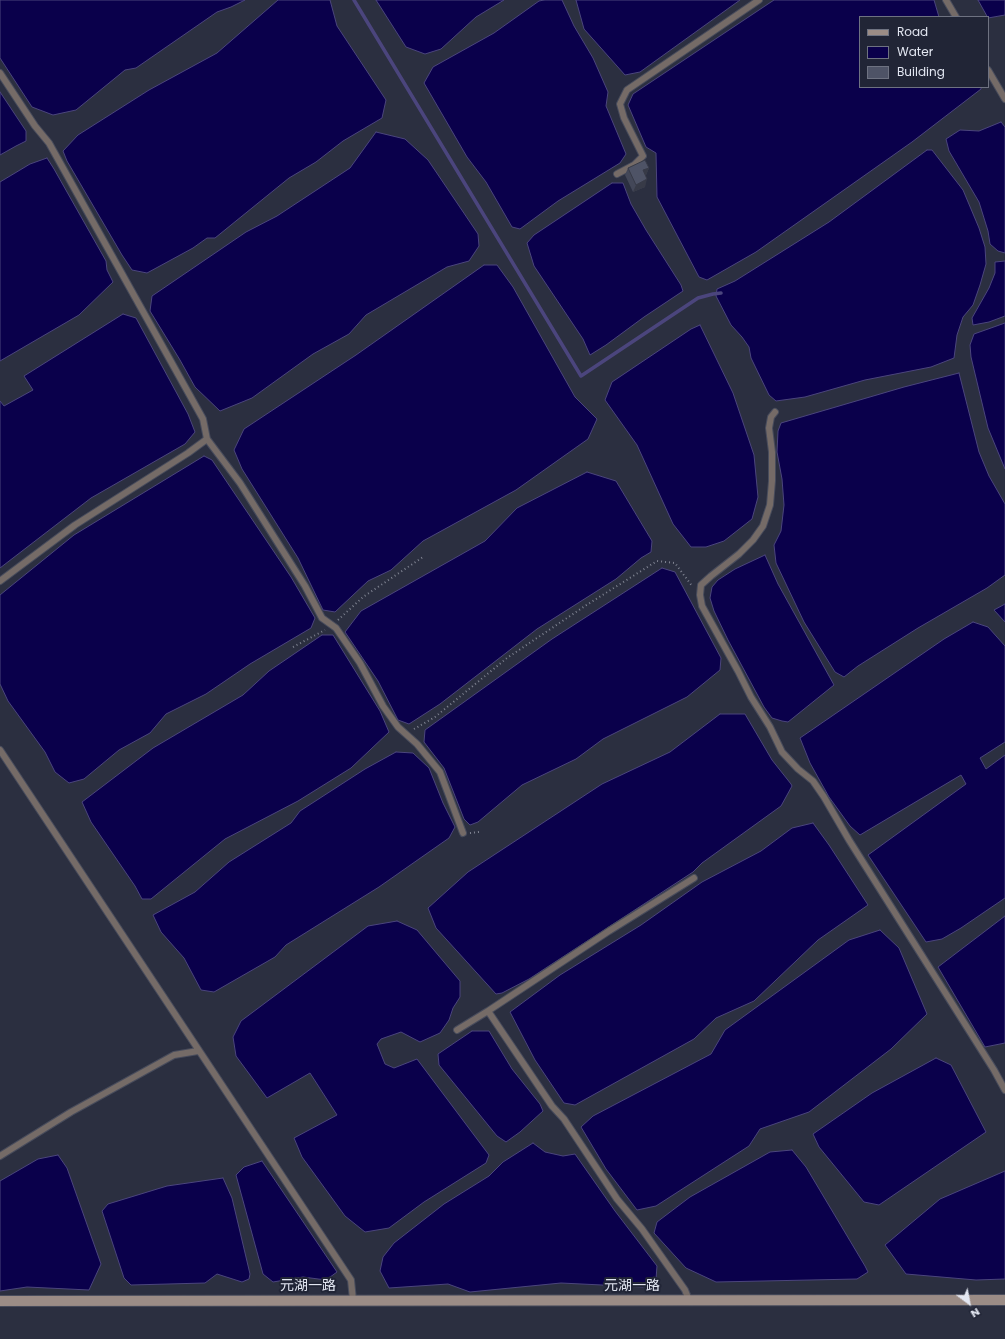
<!DOCTYPE html>
<meta charset="utf-8">
<style>
body{margin:0}
#map{position:relative;width:1005px;height:1339px;overflow:hidden;background:#2b2f40;font-family:Poppins,sans-serif}
canvas{display:block}
.legend{position:absolute;left:859px;top:16px;width:130px;height:72px;box-sizing:border-box;background:#212536;border:1px solid #6e7281;margin:0;padding:5px 7px;list-style:none;font-size:12px;color:#e2e6f1}
.legend li{display:flex;align-items:center;gap:8px;height:20px}
.legend b{width:20px;border:1px solid #6e7281}
.north{position:absolute;left:949px;top:1283px;width:40px;height:40px;-webkit-text-stroke:3px #212536;paint-order:stroke;rotate:148deg;font-size:11px;font-weight:700;line-height:16px;text-align:center;color:#e2e6f1}
.north::after{content:'';display:block;margin:auto;width:14px;height:18px;background:#e2e6f1;clip-path:polygon(50% 0,100% 100%,50% 72%,0 100%)}
</style>
<div id="map">
<canvas width="1005" height="1339"></canvas>
<ul class="legend">
<li><b style="height:5px;background:#9b8c86"></b>Road</li>
<li><b style="height:11px;background:#0a004b"></b>Water</li>
<li><b style="height:11px;background:#4e5366"></b>Building</li>
</ul>
<div class="north">N</div>
</div>
<script>
const c = document.querySelector('canvas').getContext('2d');
c.lineJoin = 'round';
function paint(path, color) { c.fillStyle = color; c.fill(path, 'evenodd'); }
const toPath = rows => new Path2D(rows.map(r => 'M' + r).join(''));
function stroke(path, color, width, dash) { c.strokeStyle = color; c.lineWidth = width; c.lineCap = dash ? 'butt' : 'round'; c.setLineDash(dash || []); c.stroke(path); }
function write(font, color, halo, rows, align = 'center') {
  c.font = font + ' Poppins,"Noto Sans SC",sans-serif'; c.lineWidth = 4; c.setLineDash([]); c.textBaseline = 'middle'; c.strokeStyle = halo; c.fillStyle = color; for (const [text, x, y, turn = 0] of rows) {
    c.save(); c.translate(x, y); c.rotate((+turn || 0) * Math.PI / 180); c.textAlign = isNaN(turn) ? turn : align; if (halo) c.strokeText(text, 0, 0); c.fillText(text, 0, 0); c.restore();
  }
}
const water = toPath([
 [0,0,245,0,231,7,217,12,136,68,125,70,76,110,53,115,32,107,0,58,0,0],
 [278,0,330,0,337,26,386,100,382,118,343,141,316,162,289,178,215,238,207,238,193,248,147,273,132,270,122,255,67,161,63,151,78,135,149,90,217,53,278,0],
 [376,0,504,0,476,17,441,49,425,54,406,47,376,0],
 [544,0,562,0,574,26,593,58,608,92,606,106,626,154,620,163,558,201,520,229,512,227,486,182,467,157,424,83,433,67,494,33,539,1,544,0],
 [576,0,740,0,640,72,625,75,584,29,576,0],
 [774,0,934,0,939,17,860,17,860,87,981,87,981,89,912,142,756,252,707,280,699,277,657,197,656,153,646,147,628,105,633,94,774,0],
 [978,0,1005,0,1005,15,988,18,978,0],
 [0,92,26,131,26,141,16,146,0,155,0,92],
 [1001,122,1005,127,1005,253,998,251,990,244,988,231,979,202,949,151,946,139,960,130,979,131,1001,122],
 [376,132,405,139,428,160,478,234,479,246,469,261,447,267,366,315,349,334,313,354,252,398,220,411,195,387,180,360,150,311,152,296,246,232,277,216,350,168,376,132],
 [927,150,932,150,963,190,979,228,985,247,986,264,980,285,973,305,963,317,957,335,954,358,931,367,865,380,805,397,776,401,769,395,751,358,749,347,742,337,731,325,716,296,717,289,735,281,829,222,927,150],
 [47,158,54,169,106,261,107,270,113,282,79,315,0,361,0,182,30,164,47,158],
 [612,183,623,183,631,204,646,230,681,285,683,291,644,317,606,345,590,355,583,339,534,266,527,243,534,235,612,183],
 [1005,261,1005,316,989,322,973,325,972,318,989,288,995,273,995,262,1005,261],
 [484,265,497,265,513,287,575,397,597,419,588,439,516,490,423,541,391,570,368,581,335,612,323,610,298,558,242,469,234,450,244,429,356,355,484,265],
 [123,314,136,318,188,414,195,432,185,444,91,498,0,568,0,401,4,406,33,390,24,376,123,314],
 [1005,323,1005,469,988,428,971,357,970,345,974,334,1005,323],
 [700,325,733,393,754,455,758,497,752,519,724,541,706,547,691,547,673,524,637,445,605,400,612,382,691,329,700,325],
 [959,373,979,452,989,476,1005,504,1005,575,987,588,918,628,858,666,844,677,835,672,804,622,776,563,774,545,781,531,784,505,782,479,777,452,778,431,781,423,904,387,959,373],
 [204,456,212,460,291,577,315,618,311,628,250,664,206,694,166,714,150,733,119,750,84,779,69,783,55,772,45,752,8,701,0,684,0,595,74,535,204,456],
 [587,472,616,481,652,541,651,552,641,558,616,579,537,629,440,704,409,724,398,720,378,681,345,632,361,611,485,541,517,508,587,472],
 [765,555,778,584,834,685,788,722,782,721,772,718,764,707,728,640,714,611,710,598,712,587,718,580,735,569,765,555],
 [662,568,675,572,721,658,720,670,687,697,603,739,576,759,522,785,478,822,470,825,464,819,444,768,424,742,425,730,552,639,662,568],
 [1005,604,1005,622,994,610,1005,604],
 [973,622,988,627,1005,646,1005,742,980,758,986,769,1005,755,1005,898,961,928,942,939,926,942,868,855,966,784,961,775,860,835,850,826,829,797,810,763,800,738,944,639,973,622],
 [322,635,333,635,380,711,389,732,351,768,298,801,225,839,151,899,142,899,135,886,91,822,82,802,153,748,243,695,269,671,322,635],
 [720,714,745,714,772,760,791,784,792,786,781,806,702,863,693,872,529,979,502,993,496,994,436,928,428,908,468,872,602,784,670,752,720,714],
 [396,752,413,753,429,768,443,803,455,827,449,838,379,887,286,945,275,957,214,992,201,990,184,958,161,932,153,915,195,892,229,862,291,823,300,811,365,769,396,752],
 [813,823,829,845,868,905,818,940,754,1001,716,1018,694,1039,575,1105,564,1103,535,1060,510,1012,560,975,641,925,702,882,761,851,792,828,813,823],
 [1005,916,1005,1043,985,1047,938,967,1005,916],
 [397,921,417,930,460,981,460,997,453,1008,449,1020,440,1033,420,1042,401,1032,381,1039,377,1044,385,1064,394,1068,417,1059,489,1155,486,1163,424,1202,389,1228,365,1232,345,1216,302,1157,294,1138,337,1115,310,1073,267,1098,236,1056,233,1037,241,1021,368,926,397,921],
 [880,930,899,948,927,1014,891,1049,809,1112,760,1129,749,1146,656,1206,637,1210,606,1169,581,1127,593,1116,711,1054,725,1030,849,940,880,930],
 [472,1031,489,1031,512,1069,540,1104,543,1111,520,1132,506,1142,497,1136,439,1065,438,1054,472,1031],
 [936,1058,951,1065,986,1132,879,1205,864,1202,819,1147,813,1134,872,1093,936,1058],
 [533,1143,545,1152,563,1156,575,1154,615,1211,657,1266,656,1279,643,1287,561,1283,470,1292,448,1284,389,1288,380,1271,383,1257,394,1243,444,1204,489,1176,503,1162,533,1143],
 [792,1150,806,1167,865,1266,868,1272,857,1279,716,1282,686,1268,654,1233,657,1222,690,1197,770,1152,792,1150],
 [58,1155,67,1168,101,1264,89,1290,27,1287,0,1291,0,1181,38,1159,58,1155],
 [262,1161,337,1272,326,1280,303,1277,273,1282,263,1274,236,1175,244,1167,262,1161],
 [1005,1171,1005,1279,976,1280,906,1274,885,1245,940,1199,1005,1171],
 [223,1178,232,1198,250,1274,249,1279,242,1282,217,1274,205,1283,131,1285,124,1278,102,1211,108,1204,167,1186,223,1178]
]);
paint(water, '#0a004b');
stroke(water, '#4b457d', 1);
stroke(toPath([
 [354,0,581,376,698,298,713,294,721,293]
]), '#4b457d', 3.5);
const service = toPath([
 [946,0,956,17],
 [988,70,1005,99],
 [0,73,35,126,49,143,203,419,207,439,240,483,305,586,322,618,336,628,360,663,383,706,398,727,417,744,440,772,463,833],
 [617,174,634,165,643,156,624,118,620,104,627,90,759,0],
 [775,412,771,417,769,428,772,452,772,481,770,505,763,526,753,540,739,554,711,576,701,585,700,595,702,606,738,671,751,697,770,727,782,752,798,769,813,781,824,797,849,840,994,1070,1005,1090],
 [0,581,75,525,188,453,207,439],
 [0,750,351,1280,353,1300],
 [488,1011,552,1106,564,1119,617,1199,642,1229,685,1290,689,1300],
 [457,1030,488,1011,609,931,694,878],
 [0,1156,71,1112,174,1055,198,1051]
]);
const secondary = toPath([
 [0,1301,1005,1300]
]);
stroke(service, '#484c5c', 8);
stroke(secondary, '#484c5c', 12);
stroke(toPath([
 [338,620,363,597,423,557],
 [293,647,325,630],
 [414,729,435,717,507,658,585,606,657,561,675,563,692,586],
 [470,833,479,832]
]), '#7f8391', 2, [1, 3]);
stroke(service, '#756b67', 6);
stroke(secondary, '#9b8c86', 10);
paint(toPath([
 [628,168,649,168,646,175,646,176,645,187,633,192,625,175]
]), '#434758');
paint(toPath([
 [649,168,646,175,641,178,643,170],
 [647,179,645,187,633,192,636,185]
]), '#373a47');
const building = toPath([
 [645,160,649,168,643,170,647,179,636,185,628,168,645,160]
]);
paint(building, '#4e5366');
stroke(building, '#373a47', 1);
write('14px', '#e2e6f1', '#212536', [
 ["元湖一路",308,1286],
 ["元湖一路",632,1286]
]);
</script>
